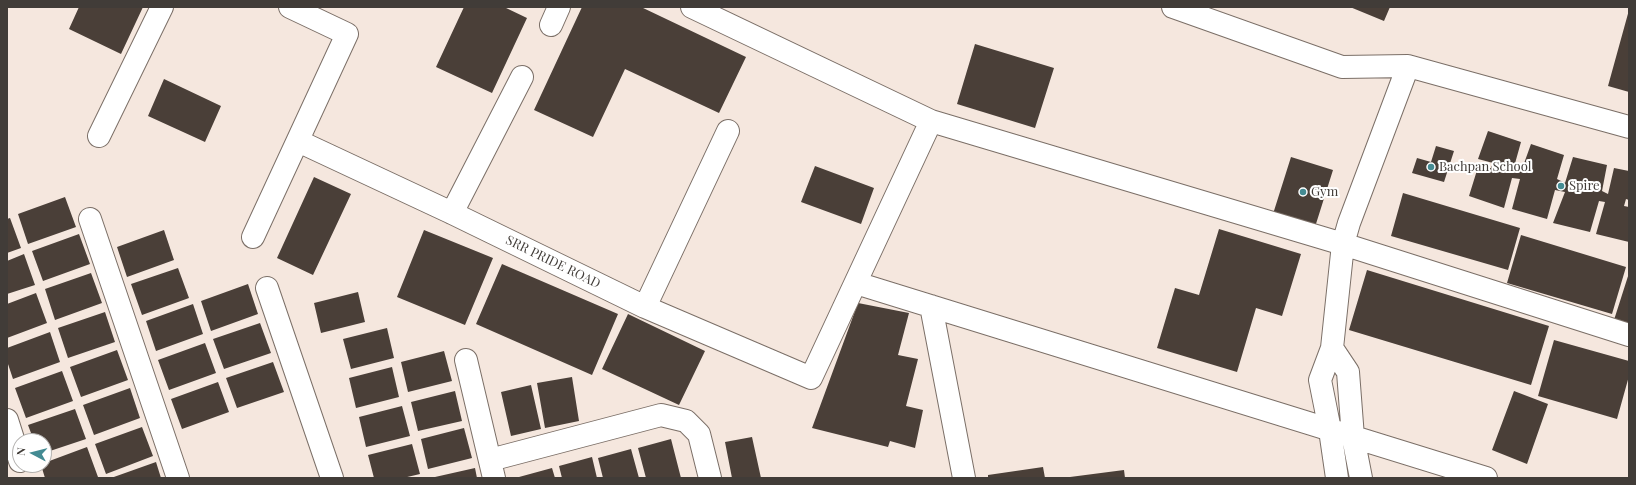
<!DOCTYPE html>
<style>
body{margin:0}
#map{position:relative;width:1636px;height:485px;overflow:hidden;background:#f5e7de;font-family:"Playfair Display",serif}
canvas{display:block}
.frame{position:absolute;inset:0;border:8px solid #413c38;pointer-events:none}
.north{position:absolute;left:12px;top:433px;width:40px;height:40px;box-sizing:border-box;background:#fff;border:1px solid #b3b1af;border-radius:50%;rotate:277deg;font-size:11px;font-weight:700;line-height:16px;text-align:center;color:#413c38}
.north::after{content:'';display:block;margin:auto;width:14px;height:18px;background:#448b93;clip-path:polygon(50% 0,100% 100%,50% 72%,0 100%)}
</style>
<div id="map">
<canvas width="1636" height="485"></canvas>
<div class="frame"></div>
<div class="north">N</div>
</div>
<script>
const c = document.querySelector('canvas').getContext('2d');
c.lineJoin = 'round';
function paint(path, color) { c.fillStyle = color; c.fill(path, 'evenodd'); }
const toPath = rows => new Path2D(rows.map(r => 'M' + r).join(''));
function stroke(path, color, width, dash) { c.strokeStyle = color; c.lineWidth = width; c.lineCap = dash ? 'butt' : 'round'; c.setLineDash(dash || []); c.stroke(path); }
function write(font, color, halo, rows, align = 'center') {
  c.font = font + ' "Playfair Display",serif'; c.lineWidth = 4; c.setLineDash([]); c.textBaseline = 'middle'; c.strokeStyle = halo; c.fillStyle = color; for (const [text, x, y, turn = 0] of rows) {
    c.save(); c.translate(x, y); c.rotate((+turn || 0) * Math.PI / 180); c.textAlign = isNaN(turn) ? turn : align; if (halo) c.strokeText(text, 0, 0); c.fillText(text, 0, 0); c.restore();
  }
}
paint(toPath([
 [79,7,143,7,121,54,69,29],
 [464,7,504,7,527,18,492,93,436,67],
 [582,7,641,7,746,57,719,113,625,69,593,137,534,110],
 [1350,7,1390,7,1384,21],
 [1629,10,1629,92,1608,86],
 [975,44,1054,68,1035,128,957,104],
 [164,79,221,106,205,142,148,116],
 [1488,131,1521,142,1514,167,1522,169,1531,144,1564,155,1557,179,1565,183,1573,157,1607,165,1602,191,1608,194,1614,168,1629,171,1629,200,1626,199,1624,206,1629,207,1629,242,1596,234,1605,202,1599,201,1590,232,1553,223,1565,192,1555,190,1547,219,1512,209,1520,179,1512,178,1504,208,1469,196,1478,167,1491,168,1493,163,1478,159],
 [1436,146,1454,151,1444,182,1412,173,1417,158,1431,162],
 [1291,157,1333,170,1315,227,1273,214],
 [815,166,874,188,861,224,801,202],
 [314,177,351,194,313,275,277,258],
 [1403,193,1520,228,1508,270,1391,236],
 [65,197,76,227,28,244,18,214],
 [10,218,21,248,7,253,7,219],
 [1219,229,1301,254,1282,316,1256,308,1237,372,1157,348,1175,288,1199,295],
 [164,230,174,260,127,277,117,247],
 [424,230,493,258,465,325,397,297],
 [79,234,90,264,43,281,32,251],
 [1521,235,1626,267,1612,314,1507,283],
 [24,254,35,285,7,294,7,261],
 [502,264,618,314,592,375,476,324],
 [178,268,189,298,142,315,131,284],
 [1367,270,1549,326,1531,385,1349,330],
 [91,273,102,303,55,320,45,289],
 [1629,273,1629,324,1614,320],
 [248,284,258,314,211,331,201,301],
 [358,292,365,322,321,333,314,303],
 [36,293,47,323,7,338,7,304],
 [858,303,909,313,898,355,918,359,906,406,923,410,915,448,890,441,888,447,812,428],
 [193,304,203,334,156,351,146,321],
 [105,312,115,342,68,358,58,328],
 [628,314,705,351,679,405,602,369],
 [260,323,271,353,224,369,213,339],
 [387,328,394,358,351,369,343,339],
 [50,332,60,362,13,379,7,361,7,348],
 [1554,340,1629,361,1629,376,1617,419,1538,396],
 [205,343,216,373,169,390,158,360],
 [117,350,128,380,81,397,70,367],
 [444,351,452,381,408,392,401,362],
 [273,362,284,392,237,408,226,378],
 [392,367,399,397,356,408,349,378],
 [62,371,73,401,26,418,15,388],
 [572,377,579,421,545,428,537,383],
 [218,382,229,412,182,429,171,399],
 [531,385,541,429,511,436,501,392],
 [130,388,140,418,94,435,83,405],
 [455,391,462,421,418,431,411,402],
 [1514,391,1548,404,1527,464,1492,450],
 [402,406,410,436,366,447,359,417],
 [75,409,86,439,44,453,44,441,34,441,28,425],
 [142,427,153,456,106,474,95,444],
 [464,428,472,458,428,469,421,439],
 [752,437,761,478,732,478,725,442],
 [671,439,681,478,646,478,638,448],
 [412,444,420,474,403,478,374,478,368,455],
 [87,447,98,477,45,478,41,465,44,465,44,463],
 [631,449,639,478,603,478,598,458],
 [592,457,597,478,562,478,559,466],
 [156,462,161,478,111,478],
 [1043,467,1045,478,988,478,988,475],
 [475,468,477,478,436,478,435,477],
 [552,468,555,478,519,478,519,477],
 [1124,470,1125,478,1070,478,1070,477]
]), '#4a3f38');
const minor = toPath([
 [692,7,931,121,1343,244,1629,335],
 [1173,7,1342,67,1408,66,1629,127],
 [551,25,559,7],
 [99,136,162,7],
 [298,141,452,213,645,307,811,378,931,121],
 [452,213,522,77],
 [90,219,178,478],
 [253,237,347,34,290,7],
 [856,283,1486,478],
 [267,288,332,478],
 [931,306,964,478],
 [645,307,728,131],
 [1332,348,1348,372,1353,437,1361,478],
 [466,360,494,478],
 [7,420,20,461],
 [490,460,661,415,686,421,699,434,710,478],
 [1337,478,1330,430,1320,380,1332,348,1343,244,1349,223,1408,66]
]);
stroke(minor, '#7b6f67', 24);
stroke(minor, '#fff', 22);
for (const [x, y, r, color] of [
 [1431,167,4,"#448b93"],
 [1561,186,4,"#448b93"],
 [1303,192,4,"#448b93"]
]) { const dot = new Path2D(); dot.arc(x, y, r, 0, 2 * Math.PI); c.fillStyle = color; c.fill(dot); stroke(dot, '#fff', 1.5); }
write('13px', '#413c38', '#fff', [
 ["Bachpan School",1439,167],
 ["Spire",1569,186],
 ["Gym",1311,192]
], 'left');
write('13px', '#413c38', '#fff', [
 ["SRR PRIDE ROAD",553,262,26]
]);
</script>
